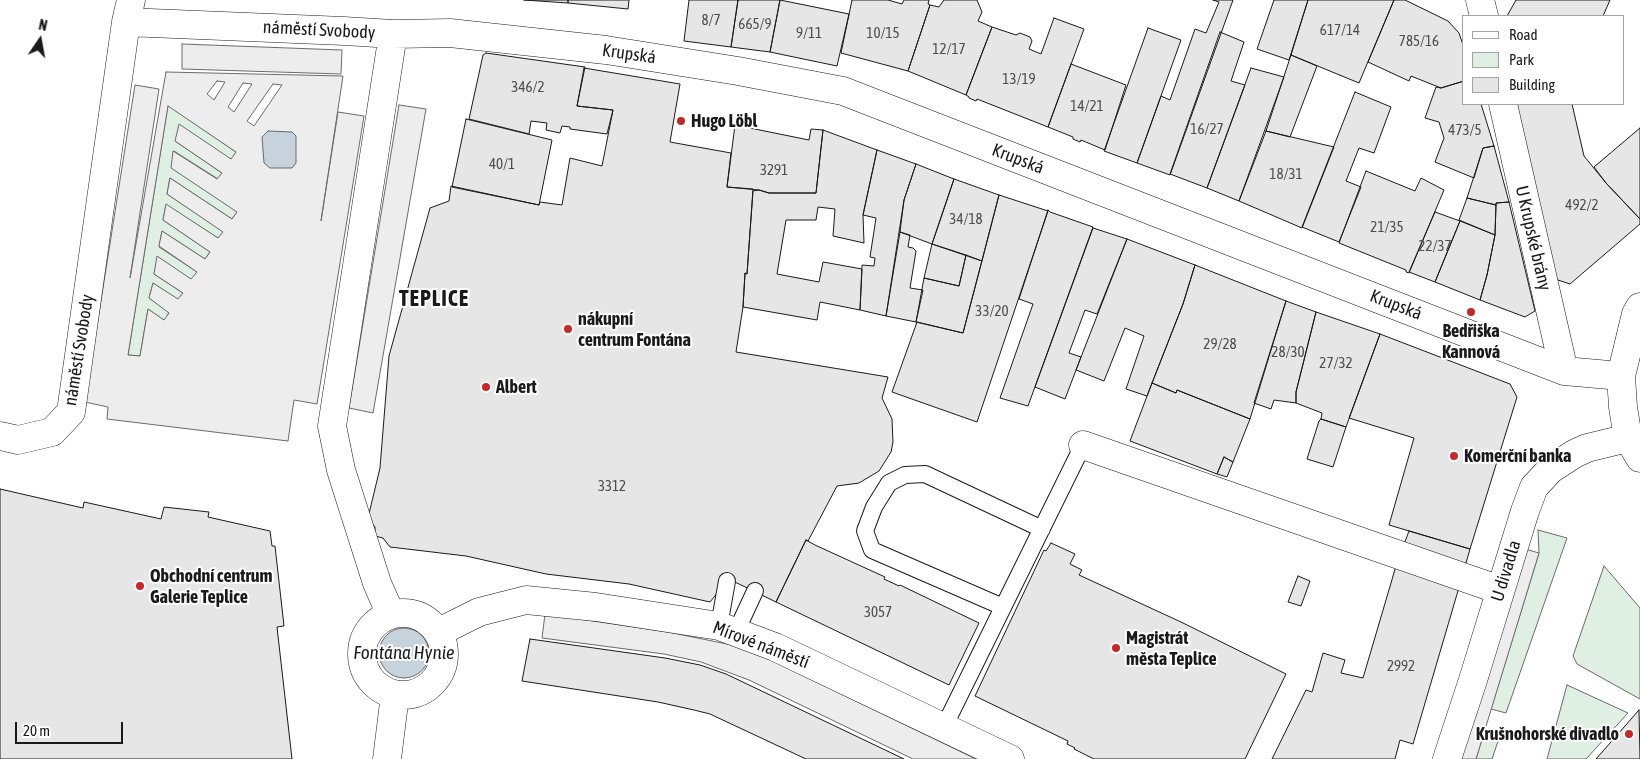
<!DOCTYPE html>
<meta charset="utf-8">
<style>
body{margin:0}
#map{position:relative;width:1640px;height:759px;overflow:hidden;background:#fff;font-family:"Asap Condensed",sans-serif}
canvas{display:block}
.legend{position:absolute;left:1462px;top:15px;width:162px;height:90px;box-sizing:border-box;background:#fff;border:1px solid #a3a3a3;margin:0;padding:6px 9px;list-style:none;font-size:15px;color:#1a1a1a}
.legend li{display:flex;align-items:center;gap:10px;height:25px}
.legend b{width:25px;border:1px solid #a3a3a3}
.north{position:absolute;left:15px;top:15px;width:50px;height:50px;-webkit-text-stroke:4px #fff;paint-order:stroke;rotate:12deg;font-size:14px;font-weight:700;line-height:20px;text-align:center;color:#1a1a1a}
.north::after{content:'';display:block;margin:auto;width:18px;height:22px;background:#1a1a1a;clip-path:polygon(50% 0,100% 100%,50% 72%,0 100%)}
.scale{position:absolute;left:15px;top:722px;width:108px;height:22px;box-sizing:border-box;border:2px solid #1a1a1a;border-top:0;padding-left:6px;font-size:15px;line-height:18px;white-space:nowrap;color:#1a1a1a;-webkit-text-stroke:4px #fff;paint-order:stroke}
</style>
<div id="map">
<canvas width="1640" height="759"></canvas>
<ul class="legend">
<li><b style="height:6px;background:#fff"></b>Road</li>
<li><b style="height:14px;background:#e0efe3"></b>Park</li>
<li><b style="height:14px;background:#e6e6e6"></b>Building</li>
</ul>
<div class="north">N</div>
<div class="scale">20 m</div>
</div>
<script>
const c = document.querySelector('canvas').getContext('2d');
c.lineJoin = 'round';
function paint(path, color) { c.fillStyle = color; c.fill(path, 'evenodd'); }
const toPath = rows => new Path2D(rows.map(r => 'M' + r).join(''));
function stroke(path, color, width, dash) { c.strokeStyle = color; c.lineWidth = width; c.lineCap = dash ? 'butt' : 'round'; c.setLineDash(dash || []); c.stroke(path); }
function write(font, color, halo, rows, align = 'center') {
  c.font = font + ' "Asap Condensed",sans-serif'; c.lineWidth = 4; c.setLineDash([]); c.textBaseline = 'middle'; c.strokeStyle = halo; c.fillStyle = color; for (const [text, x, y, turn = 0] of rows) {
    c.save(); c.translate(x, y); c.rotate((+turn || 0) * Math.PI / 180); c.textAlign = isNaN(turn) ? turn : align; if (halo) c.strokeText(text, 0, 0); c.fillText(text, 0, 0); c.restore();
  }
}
const green = toPath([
 [168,105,236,152,232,159,175,141,222,173,218,179,174,151,237,212,232,219,170,178,167,194,224,232,218,238,166,205,163,220,210,252,205,259,162,231,159,247,197,272,191,280,158,257,154,274,183,293,178,300,153,283,149,298,169,312,165,321,148,309,140,356,128,355,168,105],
 [1538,530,1567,538,1506,713,1491,709,1539,553,1538,530],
 [1604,566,1640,608,1640,699,1577,664,1573,656,1604,566],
 [1567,685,1628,713,1586,759,1547,759,1567,685],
 [1483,736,1498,741,1492,759,1476,759,1483,736]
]);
paint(green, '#e0efe3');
stroke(green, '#6a6a6a', 1);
const parking = toPath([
 [182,44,342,50,341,74,182,69,182,44],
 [166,72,343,76,321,221,338,112,364,116,317,404,294,400,288,441,107,419,108,407,85,402,135,85,159,89,130,278,166,72],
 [217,81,225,82,214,100,207,94,217,81],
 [243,83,252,84,234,112,228,107,243,83],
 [273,84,282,85,254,126,247,121,273,84],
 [168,106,236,152,231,159,179,124,175,141,222,173,217,179,173,151,171,168,237,212,232,219,170,178,167,194,223,232,218,238,166,204,163,220,210,252,205,259,162,231,159,246,197,272,191,279,157,256,154,274,183,293,178,299,153,283,149,298,169,313,164,320,148,309,140,356,128,355,168,106],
 [399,105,426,109,373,413,349,408,399,105],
 [1525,549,1539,553,1476,759,1461,759,1525,549],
 [545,614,668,632,732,645,760,655,976,759,913,759,749,680,701,662,664,654,542,638,545,614]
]);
paint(parking, '#ededed');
stroke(parking, '#6a6a6a', 1);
const water = toPath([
 [268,131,292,132,296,136,296,163,292,168,270,168,264,163,262,137,268,131],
 '379 653a25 25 0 1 1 50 0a25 25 0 1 1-50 0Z'
]);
paint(water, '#c6d2dc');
stroke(water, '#6a6a6a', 1);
const building = toPath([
 [524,0,568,0,568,3,524,0],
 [568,0,629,0,628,9,568,3,568,0],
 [689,0,738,0,731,47,684,41,689,0],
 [738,0,780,0,770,52,731,47,738,0],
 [780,0,849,14,837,66,770,52,780,0],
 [852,0,888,0,902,4,904,0,929,0,928,4,930,5,908,71,841,53,852,0],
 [944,0,977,0,982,12,978,21,992,27,966,95,908,71,930,5,939,7,944,0],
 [1213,0,1233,0,1170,175,1137,163,1161,96,1170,100,1195,29,1206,33,1219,2,1213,0],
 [1274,0,1308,0,1289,60,1257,49,1274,0],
 [1308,0,1394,0,1359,83,1291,55,1308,0],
 [1394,0,1405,0,1448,21,1459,33,1464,48,1464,81,1441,88,1411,76,1409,81,1368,62,1394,0],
 [1516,0,1610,0,1603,16,1507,16,1516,0],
 [1054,18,1084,29,1048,127,977,99,976,101,969,98,969,97,966,95,992,27,1016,35,1020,33,1030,37,1032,41,1029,49,1041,54,1054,18],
 [1148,28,1181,40,1137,163,1104,151,1148,28],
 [1220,32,1244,42,1231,81,1245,85,1207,188,1170,174,1220,32],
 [486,53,585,67,577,106,613,110,607,134,570,129,570,127,562,126,560,133,546,130,547,123,531,121,529,134,469,119,483,55,486,53],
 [1291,55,1317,66,1290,137,1266,131,1291,55],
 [1071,64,1126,85,1105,150,1081,140,1080,142,1073,139,1073,137,1048,127,1071,64],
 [584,68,680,84,670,142,731,153,727,187,753,189,747,274,745,273,743,307,736,352,888,377,882,398,892,419,893,442,891,452,879,471,859,483,837,486,808,541,806,540,776,602,737,583,727,581,710,602,629,584,546,574,466,556,390,547,383,538,375,536,375,527,368,518,380,468,389,356,430,208,449,201,451,186,539,205,540,202,562,205,570,158,602,166,613,110,577,106,584,68],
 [1251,68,1284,77,1239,201,1207,188,1251,68],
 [1464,81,1464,104,1481,104,1494,146,1483,148,1474,178,1435,162,1444,138,1439,122,1425,118,1436,87,1441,88,1464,81],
 [1355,92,1391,107,1374,153,1359,148,1346,181,1361,187,1339,242,1302,227,1355,92],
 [1515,104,1572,104,1584,156,1606,183,1640,219,1640,224,1570,284,1555,279,1515,104],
 [466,119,552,140,539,205,452,187,466,119],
 [735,125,809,140,811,129,823,130,816,193,769,193,759,190,727,187,735,125],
 [1640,128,1640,219,1606,183,1594,167,1640,128],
 [823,130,877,150,863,215,864,243,833,236,835,209,818,207,816,220,786,220,777,274,819,282,823,262,862,269,860,310,820,302,817,320,743,307,745,273,747,274,753,191,759,190,769,193,816,193,823,130],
 [1266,131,1334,147,1302,228,1239,201,1266,131],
 [1494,146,1509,202,1496,203,1496,205,1467,198,1483,148,1494,146],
 [877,150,916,164,904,200,886,316,860,310,862,265,874,266,875,258,870,257,876,218,863,215,877,150],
 [916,164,954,179,932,244,900,232,904,200,916,164],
 [1366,171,1415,191,1421,178,1444,190,1409,273,1406,272,1406,270,1339,243,1366,171],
 [954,179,999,195,982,261,932,244,954,179],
 [999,195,1048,211,977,422,892,392,917,322,963,333,999,195],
 [1467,198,1496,205,1495,235,1459,220,1467,198],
 [1509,202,1535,311,1525,317,1480,300,1487,275,1495,235,1496,203,1509,202],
 [1048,210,1050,212,1093,227,1028,406,1000,398,1033,304,1019,299,1048,210],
 [1435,212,1460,221,1435,282,1409,272,1435,212],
 [1460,221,1495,235,1487,275,1480,300,1435,282,1460,221],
 [1093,228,1127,239,1097,314,1085,310,1069,353,1081,357,1065,399,1035,387,1093,228],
 [900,232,910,235,908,247,913,248,916,251,910,288,923,290,916,322,886,316,900,232],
 [1127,239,1195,265,1183,304,1147,396,1126,389,1144,336,1125,328,1104,381,1076,370,1127,239],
 [932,244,966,255,959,286,924,278,932,244],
 [966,255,982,261,963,333,916,322,924,278,959,286,966,255],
 [1195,265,1286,301,1250,419,1177,390,1176,393,1152,383,1183,304,1195,265],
 [1286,301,1316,312,1296,392,1296,403,1274,400,1271,409,1254,403,1286,301],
 [1316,312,1380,334,1346,427,1321,419,1322,413,1296,403,1296,392,1316,312],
 [1380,334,1510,384,1517,397,1470,549,1389,525,1414,438,1349,418,1380,334],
 [1152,383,1176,393,1177,390,1250,419,1233,462,1224,457,1217,474,1130,441,1152,383],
 [1321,419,1346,427,1333,467,1307,459,1319,421,1321,419],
 [1224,457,1233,462,1227,477,1217,474,1224,457],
 [0,489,83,508,84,502,161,519,164,507,209,512,208,517,270,531,272,546,275,546,284,626,277,627,292,759,0,759,0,489],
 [1409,531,1470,549,1460,584,1396,566,1409,531],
 [806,540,815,545,885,577,884,579,899,586,900,585,979,623,949,685,776,602,806,540],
 [1051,543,1075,554,1070,564,1082,570,1079,575,1181,622,1286,674,1245,759,1094,759,1074,749,1075,748,1067,744,1068,741,975,696,1044,550,1046,551,1051,543],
 [1396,566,1460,584,1413,744,1400,740,1395,759,1272,759,1306,690,1312,692,1323,653,1345,660,1341,673,1363,678,1396,566],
 [1298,576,1310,581,1301,606,1288,602,1298,576],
 [530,639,665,658,700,665,726,674,904,759,806,759,710,714,694,710,658,702,522,681,530,639],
 [1639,710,1640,759,1596,759,1639,710]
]);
paint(building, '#e6e6e6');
stroke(building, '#1a1a1a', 1);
const lane = toPath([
 [1003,607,872,550,865,531,874,507,889,483,905,475,925,474,1042,529],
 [719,626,727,581],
 [736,632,755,591],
 [944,727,1083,445]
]);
const street = toPath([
 [1480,0,1484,16],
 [126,22,344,31,393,34,450,33,606,50,738,71,843,91,1564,371,1621,376],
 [1503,104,1564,371],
 [1640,307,1636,314,1621,376,1623,407,1628,438,1640,458],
 [0,436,18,440,52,432,71,412,126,22,131,0],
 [1083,445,1500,590],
 '362 654a41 41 0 1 1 82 0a41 41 0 1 1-82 0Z',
 [391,615,377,583,341,470,332,426,393,34],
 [439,632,479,612,526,600,596,607,719,626,775,647,1010,759],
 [387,759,395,695],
 [1447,759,1473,680,1525,511,1534,487,1551,469,1574,454,1587,448,1628,438]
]);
stroke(lane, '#1a1a1a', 18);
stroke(street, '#1a1a1a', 29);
stroke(lane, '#fff', 16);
stroke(street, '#fff', 28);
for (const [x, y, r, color] of [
 [681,121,5,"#c62828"],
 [1471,312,5,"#c62828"],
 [568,329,5,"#c62828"],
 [486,387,5,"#c62828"],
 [1454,456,5,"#c62828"],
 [140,586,5,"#c62828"],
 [1116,648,5,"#c62828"],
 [1629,734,5,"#c62828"]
]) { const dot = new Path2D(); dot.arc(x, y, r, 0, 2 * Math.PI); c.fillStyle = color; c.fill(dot); stroke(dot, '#fff', 2); }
write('15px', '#4d4d4d', null, [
 ["8/7",711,20],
 ["665/9",755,24],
 ["617/14",1340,30],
 ["9/11",809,33],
 ["10/15",883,33],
 ["785/16",1419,41],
 ["12/17",949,49],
 ["13/19",1019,79],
 ["346/2",528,87],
 ["14/21",1087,106],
 ["16/27",1207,129],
 ["473/5",1465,130],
 ["40/1",502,164],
 ["3291",774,170],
 ["18/31",1286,174],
 ["492/2",1582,205],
 ["34/18",966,219],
 ["21/35",1387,227],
 ["22/37",1435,246],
 ["33/20",992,311],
 ["29/28",1220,344],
 ["28/30",1288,352],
 ["27/32",1336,363],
 ["3312",612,486],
 ["3057",878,612],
 ["2992",1401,666]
]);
write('18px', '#1a1a1a', '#fff', [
 ["náměstí Svobody",319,30,3],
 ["Krupská",629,54,8],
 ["Krupská",1018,159,21],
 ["U Krupské brány",1533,238,77],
 ["Krupská",1396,305,21],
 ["náměstí Svobody",79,350,-81],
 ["U divadla",1506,571,-73],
 ["Mírové náměstí",761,645,21]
]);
write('bold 18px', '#1a1a1a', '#fff', [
 ["Hugo Löbl",691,121],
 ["nákupní",578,319],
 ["centrum Fontána",578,340],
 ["Bedřiška",1471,331,"center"],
 ["Kannová",1471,352,"center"],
 ["Albert",496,387],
 ["Komerční banka",1464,456],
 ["Obchodní centrum",150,576],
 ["Galerie Teplice",150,597],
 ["Magistrát",1126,638],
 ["města Teplice",1126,659],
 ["Krušnohorské divadlo",1619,734,"right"]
], 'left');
write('italic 19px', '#1a1a1a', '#fff', [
 ["Fontána Hynie",404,653]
]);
c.letterSpacing = '1px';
write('bold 22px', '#1a1a1a', '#fff', [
 ["TEPLICE",434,299]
]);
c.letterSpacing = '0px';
</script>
